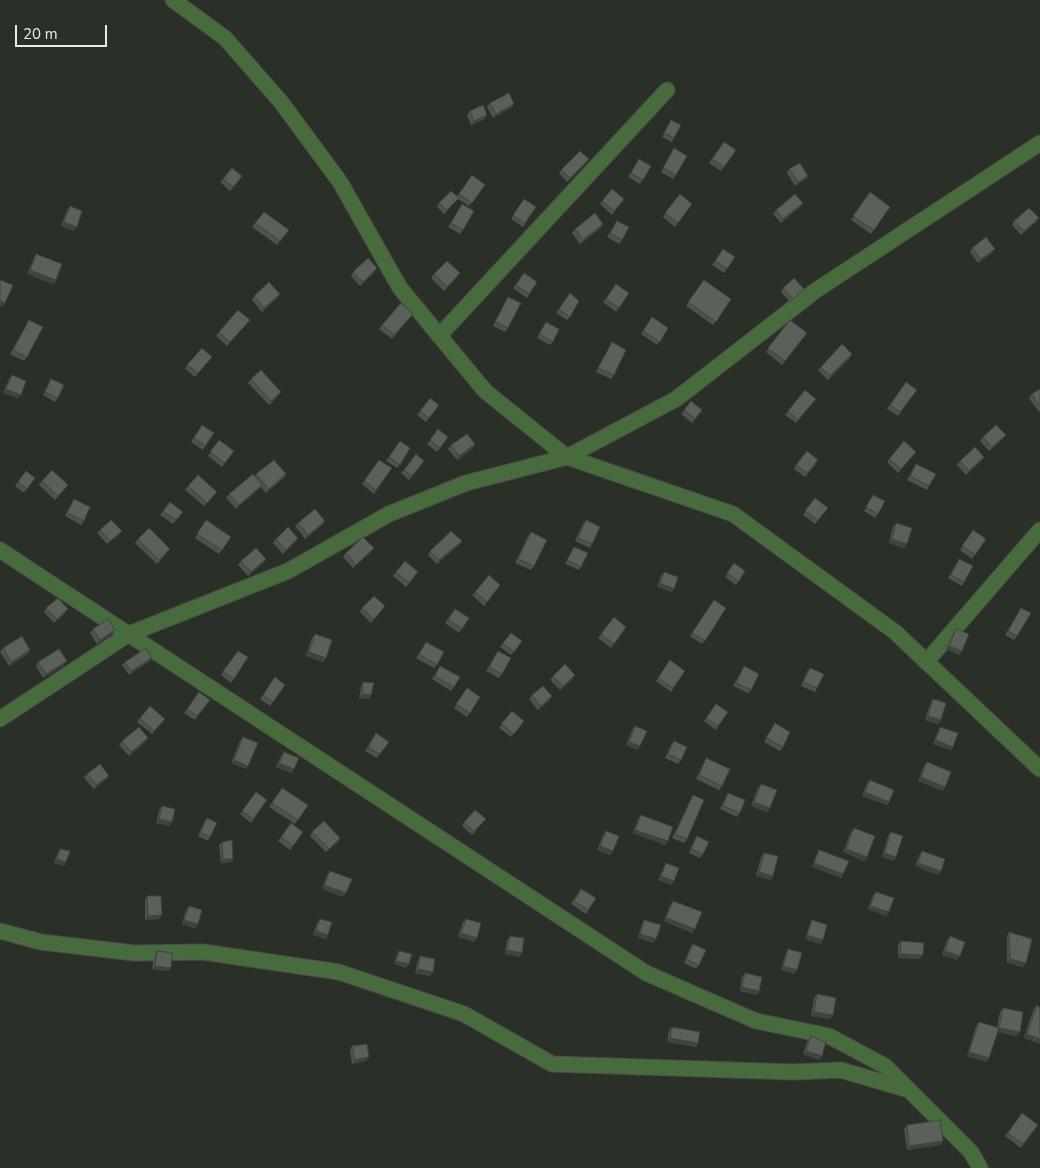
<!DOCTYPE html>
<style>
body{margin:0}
#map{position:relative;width:1040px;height:1168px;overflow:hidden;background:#2a3028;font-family:"Nunito Sans",sans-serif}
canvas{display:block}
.scale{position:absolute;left:15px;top:25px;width:92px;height:22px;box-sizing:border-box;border:2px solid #e7ebe6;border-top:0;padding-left:6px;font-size:15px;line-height:18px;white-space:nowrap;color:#e7ebe6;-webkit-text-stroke:4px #2a3028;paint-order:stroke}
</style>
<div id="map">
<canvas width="1040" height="1168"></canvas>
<div class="scale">20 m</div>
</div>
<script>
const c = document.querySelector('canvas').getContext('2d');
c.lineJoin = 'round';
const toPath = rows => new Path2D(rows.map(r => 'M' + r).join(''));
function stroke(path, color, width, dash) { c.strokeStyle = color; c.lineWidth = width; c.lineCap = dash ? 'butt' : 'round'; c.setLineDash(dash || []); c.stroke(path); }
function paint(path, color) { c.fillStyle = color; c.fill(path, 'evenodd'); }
const minor = toPath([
 [173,0,225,38,281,102,340,182,400,288,485,391,567,457,733,514,895,632,1040,769],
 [439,336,667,90],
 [0,550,646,973,756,1021,829,1036,885,1066,971,1152,980,1168],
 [926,662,1040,530],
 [0,719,129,634,288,571,389,514,466,483,567,457,676,399,815,291,1040,143],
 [0,931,41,942,134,953,203,952,339,972,464,1014,552,1064,793,1072,841,1070,909,1090]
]);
stroke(minor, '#484e46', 17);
stroke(minor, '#486b3e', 15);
paint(toPath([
 [490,103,512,107,493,118,487,107],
 [470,111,485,119,471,125,467,115],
 [671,120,674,138,672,142,662,137],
 [724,142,736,150,721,171,709,163],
 [674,148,676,175,673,179,661,172],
 [639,159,643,180,640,184,628,177],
 [586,163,567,182,559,173,561,170],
 [789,169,806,179,795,186,787,173],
 [472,175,485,185,469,206,458,199,444,214,437,207,439,203,457,196],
 [223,179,240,180,230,191,220,182],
 [870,192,890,207,871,234,851,220],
 [680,194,692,204,675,227,663,217],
 [524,199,536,207,523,227,511,219],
 [624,199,612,215,600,204,602,201],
 [803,203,800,207,781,223,773,214,776,210],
 [462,204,463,230,460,234,448,227],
 [70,206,74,231,61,226,67,210],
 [264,212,289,230,277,245,252,227],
 [617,221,622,240,619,244,607,237],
 [1014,221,1036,222,1021,235,1012,225],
 [601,228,580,244,572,233,575,229],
 [972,248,992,253,978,263,970,252],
 [723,249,735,257,724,273,712,265],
 [36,254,56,280,53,284,27,274,34,258],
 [353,272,375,272,360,286,351,276],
 [524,273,537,282,527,298,513,288],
 [434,274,457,277,444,291,431,278],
 [704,280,731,299,713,325,686,306],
 [616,284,629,293,616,312,603,302],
 [783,288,801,292,790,302,781,292],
 [570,293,570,317,567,320,556,313],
 [280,294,277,298,262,312,252,300,254,296],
 [508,297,508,328,505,332,493,326],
 [413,314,392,339,379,329,382,325],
 [652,317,668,328,657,345,641,334],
 [29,320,27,357,24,361,10,354],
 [250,320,227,346,216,336,219,332],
 [790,320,807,333,782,365,766,352],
 [546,322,553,342,550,345,537,338],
 [612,342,614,375,611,379,596,372],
 [212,357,195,377,185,369,187,365],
 [850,358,828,380,818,370,821,367],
 [12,375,18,398,3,393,9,379],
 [51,379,58,398,55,402,43,395],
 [251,379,281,392,278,396,269,405,248,383],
 [906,382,917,390,898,416,887,409],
 [1040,389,1040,411,1039,412,1029,398,1032,394],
 [430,398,439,405,426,422,417,415],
 [691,401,702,410,692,423,681,414],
 [813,402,796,423,785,415,788,411],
 [202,425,214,433,203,450,191,442],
 [438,429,448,437,437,452,427,444],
 [983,437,1003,439,989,451,980,441],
 [219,440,234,451,222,467,208,456],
 [400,441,400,465,397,468,386,461],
 [475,444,473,448,457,460,448,449,451,445],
 [916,452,898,473,887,462,889,459],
 [984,457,981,461,966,475,957,465,960,461],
 [379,460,392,468,374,494,362,484],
 [816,464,805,477,794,469,796,465],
 [916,464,929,486,927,490,907,480],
 [421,465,409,480,401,473,404,470],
 [26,471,35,478,24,493,15,486],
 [256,474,286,474,284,478,266,493,261,487,259,489,236,509,226,498,229,494,255,476],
 [42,481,65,489,55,500,39,485],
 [188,486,214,495,204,506,185,490],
 [873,495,878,514,875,518,864,511],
 [815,498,828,508,815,524,803,515],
 [74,499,84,521,81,525,65,516],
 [170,502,183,512,173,524,160,515],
 [206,520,231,537,219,554,195,538],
 [586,520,592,544,590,548,575,541,583,524],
 [325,521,322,525,305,539,295,526,298,523],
 [896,523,904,548,889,543,893,527],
 [100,530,119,535,107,544,97,533],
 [973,530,986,539,972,559,960,550],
 [531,532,534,566,531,570,515,563,528,536],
 [138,539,167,553,157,564,135,543],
 [276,539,295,542,283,554,273,543],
 [462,541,459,545,437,564,428,555,430,551],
 [574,547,581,567,579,570,565,564],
 [371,552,353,568,343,557,346,553],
 [266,559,263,563,248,576,238,565,241,561],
 [959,559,964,582,962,586,948,578],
 [734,563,745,571,736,585,725,577],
 [396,572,415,576,406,587,393,576],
 [664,572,672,592,657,587,661,576],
 [500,585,484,606,472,595,475,592],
 [714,600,726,608,702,644,690,636],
 [385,606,371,623,360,612,362,608],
 [46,608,68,609,65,613,54,623,44,612],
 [1021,608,1017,636,1014,640,1005,635],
 [455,609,469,618,459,633,445,623],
 [614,617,626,627,611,648,598,638],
 [93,629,115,630,112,634,97,644,90,633],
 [956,629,962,651,959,655,946,649,953,633],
 [511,633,522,641,511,655,500,647],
 [315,634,326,658,323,662,306,656,312,638],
 [426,642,437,665,434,668,416,658],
 [3,648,28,654,9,666,0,652],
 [238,651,248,657,231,683,221,675],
 [498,651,502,674,499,678,486,671],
 [670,660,685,671,671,692,656,681],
 [150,661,129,675,122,665,125,662],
 [38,662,64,665,43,678,36,666],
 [440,666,454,687,451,691,432,679],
 [744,666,751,690,748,693,733,686],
 [810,668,817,688,815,692,801,686,807,671],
 [553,676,573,679,560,690,550,680],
 [275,677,285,685,270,706,260,699],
 [363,682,371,695,369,699,359,698,361,686],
 [467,688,480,697,467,717,454,708],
 [199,692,210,700,195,720,184,713],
 [532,695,550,700,538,710,529,699],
 [933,699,941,720,938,724,925,720,931,702],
 [716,704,728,712,716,730,704,721],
 [512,711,524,721,511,737,499,728],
 [140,718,165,719,152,734,137,722],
 [775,723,783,747,780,751,764,742],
 [635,726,638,750,626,745,632,730],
 [940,727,953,747,951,750,933,744,938,731],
 [376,733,389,742,377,758,365,751],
 [243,737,246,769,231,763,240,741],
 [148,738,145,742,129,756,119,745,122,741],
 [674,741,681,760,678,764,665,758,671,745],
 [284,752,292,773,276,767,281,756],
 [706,758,722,786,719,790,696,779,704,762],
 [927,762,943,791,918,781,924,766],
 [87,774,106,779,94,789,84,778],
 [870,780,889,802,887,805,862,796,867,783],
 [761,784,770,808,767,812,751,806,758,788],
 [282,788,308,805,295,824,269,807],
 [256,792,267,800,251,823,240,814],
 [728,793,740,813,737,817,720,809],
 [693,795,687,839,684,843,672,838,691,799],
 [162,806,170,826,156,823,159,810],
 [641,815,668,841,665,845,633,833,638,819],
 [207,818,210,837,208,841,198,836,204,822],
 [486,819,472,835,462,826,464,822],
 [291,823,303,832,290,850,278,841],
 [854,828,867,857,864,861,843,852,851,832],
 [606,831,613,851,610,855,597,850,603,835],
 [312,832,340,838,338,842,326,852,310,836],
 [891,832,894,861,882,857,888,836],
 [697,836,703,854,700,858,689,853,694,840],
 [222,842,233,859,231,862,221,863,219,845],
 [60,849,64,866,54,863,58,852],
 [819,850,843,874,841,878,812,867,817,854],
 [922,851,941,871,938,875,915,866,920,854],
 [764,853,773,876,771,880,756,876,761,857],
 [666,863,674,881,671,885,658,880,664,867],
 [330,871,343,897,322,889,327,875],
 [581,889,596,898,586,914,571,904],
 [876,892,886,916,868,909,873,895],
 [147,896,159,919,145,920,145,900],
 [673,901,695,929,692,933,664,921,670,905],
 [189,906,198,924,195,928,182,924,186,910],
 [320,919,328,935,326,939,313,935,317,923],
 [466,919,474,942,458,937,463,922],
 [644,920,653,943,638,938,642,924],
 [812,920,823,940,820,944,805,939,810,924],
 [1009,932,1026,963,1023,967,1007,963,1007,936],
 [510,936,520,957,505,954,507,940],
 [950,936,957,960,942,955,947,940],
 [901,941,920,959,898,958,898,945],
 [693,944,699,965,696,969,684,963,690,948],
 [788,949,794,974,781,970,786,953],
 [157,951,168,971,152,969,154,955],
 [399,951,406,968,394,964,397,954],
 [420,956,430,976,415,973,418,960],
 [745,973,759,991,757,995,740,991,742,977],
 [817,994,830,1019,811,1016,814,998],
 [1037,1005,1040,1008,1040,1044,1024,1038,1034,1008],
 [1003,1008,1017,1036,997,1032,987,1062,967,1056,976,1026,979,1022,997,1028,1000,1012],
 [672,1027,698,1043,696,1047,667,1042,669,1031],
 [811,1036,819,1060,803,1054,808,1040],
 [352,1046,366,1061,352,1064,350,1050],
 [1022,1113,1038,1125,1021,1148,1005,1136],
 [907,1125,940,1145,907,1150,904,1129]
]), '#4d534c');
paint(toPath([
 [514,104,512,107,493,118,496,114],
 [487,115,485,119,471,125,474,121],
 [589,159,586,163,567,182,570,178],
 [808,176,806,179,795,186,798,182],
 [803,203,800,207,781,223,783,219],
 [1039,218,1036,222,1021,235,1024,231],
 [64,222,77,227,74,231,61,226],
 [603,224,601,228,580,244,583,240],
 [995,249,992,253,978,263,981,259],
 [377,268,375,272,360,286,363,282],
 [30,270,56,280,53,284,27,274],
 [280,294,277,298,262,312,264,308],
 [0,301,5,303,3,307,0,306],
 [852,354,850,358,828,380,830,376],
 [6,389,21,395,18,398,3,393],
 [1006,435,1003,439,989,451,992,447],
 [475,444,473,448,457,460,459,456],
 [984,457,981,461,966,475,969,471],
 [286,474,284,478,266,493,269,489],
 [262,485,259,489,236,509,239,505],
 [325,521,322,525,305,539,308,535],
 [122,531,119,535,107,544,110,541],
 [298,538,295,542,283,554,286,550],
 [892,539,907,544,904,548,889,543],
 [462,541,459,545,437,564,439,560],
 [374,548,371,552,353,568,356,565],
 [266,559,263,563,248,576,251,572],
 [660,583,674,589,672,592,657,587],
 [68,609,65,613,54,623,57,619],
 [115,630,112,634,97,644,100,640],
 [949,646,962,651,959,655,946,649],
 [30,650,28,654,9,666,11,662],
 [309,652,326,658,323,662,306,656],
 [152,658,150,661,129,675,131,671],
 [67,661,64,665,43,678,46,674],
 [575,675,573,679,560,690,563,686],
 [362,694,371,695,369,699,359,698],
 [552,696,550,700,538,710,541,706],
 [928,716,941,720,938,724,925,720],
 [148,738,145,742,129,756,131,752],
 [936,740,953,747,951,750,933,744],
 [629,742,640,746,638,750,626,745],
 [234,760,248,766,246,769,231,763],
 [279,763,294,769,292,773,276,767],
 [109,776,106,779,94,789,96,785],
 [921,777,945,787,943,791,918,781],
 [865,792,889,802,887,805,862,796],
 [754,802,770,808,767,812,751,806],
 [159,819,172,822,170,826,156,823],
 [635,830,668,841,665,845,633,833],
 [340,838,338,842,326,852],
 [600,846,613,851,610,855,597,850],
 [846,849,867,857,864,861,843,852],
 [884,853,896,857,894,861,882,857],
 [57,859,66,862,64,866,54,863],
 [223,859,233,859,231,862,221,863],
 [814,863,843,874,841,878,812,867],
 [918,863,941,871,938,875,915,866],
 [759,872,773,876,771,880,756,876],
 [661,876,674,881,671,885,658,880],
 [324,885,346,893,343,897,322,889],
 [870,906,889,912,886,916,868,909],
 [162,915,159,919,145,920,148,916],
 [666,918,695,929,692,933,664,921],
 [184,920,198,924,195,928,182,924],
 [316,931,328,935,326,939,313,935],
 [461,933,477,938,474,942,458,937],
 [640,934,656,939,653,943,638,938],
 [807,935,823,940,820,944,805,939],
 [507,950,522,953,520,957,505,954],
 [945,951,960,956,957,960,942,955],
 [900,954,923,955,920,959,898,958],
 [1010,959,1026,963,1023,967,1007,963],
 [396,961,409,964,406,968,394,964],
 [155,966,171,968,168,971,152,969],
 [783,966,797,970,794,974,781,970],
 [418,969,433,972,430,976,415,973],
 [742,987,759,991,757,995,740,991],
 [814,1012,833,1015,830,1019,811,1016],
 [999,1028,1020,1032,1017,1036,996,1032],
 [1027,1034,1040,1039,1040,1044,1024,1038],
 [670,1038,698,1043,696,1047,667,1042],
 [806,1051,822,1056,819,1060,803,1054],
 [969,1052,989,1058,987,1062,967,1056],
 [369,1057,366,1061,352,1064,355,1060],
 [943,1141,940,1145,907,1150,909,1146]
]), '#3f443e');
const building = toPath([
 [509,93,514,104,496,114,490,103,509,93],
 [483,105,487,115,474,121,470,111,483,105],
 [671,120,681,125,674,138,664,133,671,120],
 [724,142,736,150,724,167,712,159,724,142],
 [674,148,687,156,676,175,663,168,674,148],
 [580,151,589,159,570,178,561,170,580,151],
 [639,159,651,166,643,180,631,173,639,159],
 [800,163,808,176,798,182,789,169,800,163],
 [232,168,242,176,233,187,223,179,232,168],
 [472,175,485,185,472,203,459,194,472,175],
 [612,189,624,199,614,211,602,201,612,189],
 [451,191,459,198,447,210,439,203,451,191],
 [870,192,890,207,874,230,853,216,870,192],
 [680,194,692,204,678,223,665,213,680,194],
 [795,194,803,203,783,219,776,210,795,194],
 [524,199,536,207,525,223,513,215,524,199],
 [462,204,474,211,463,230,451,223,462,204],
 [70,206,82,211,77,227,64,222,70,206],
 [1029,208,1039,218,1024,231,1014,221,1029,208],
 [264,212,289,230,280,241,255,223,264,212],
 [595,213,603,224,583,240,575,229,595,213],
 [617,221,629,227,622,240,610,233,617,221],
 [986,237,995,249,981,259,972,248,986,237],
 [723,249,735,257,727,269,715,261,723,249],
 [36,254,62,264,56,280,30,270,36,254],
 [368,258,377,268,363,282,353,272,368,258],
 [447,261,460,273,447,287,434,274,447,261],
 [524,273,537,282,529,294,516,285,524,273],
 [794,278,804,289,793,299,783,288,794,278],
 [0,280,13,285,5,303,0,301,0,280],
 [704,280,731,299,716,322,688,302,704,280],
 [269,282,280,294,264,308,254,296,269,282],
 [616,284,629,293,619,308,606,299,616,284],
 [570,293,579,301,570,317,559,309,570,293],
 [508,297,521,303,508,328,495,322,508,297],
 [401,303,413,314,394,335,382,325,401,303],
 [238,310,250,320,230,342,219,332,238,310],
 [652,317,668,328,660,342,643,331,652,317],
 [29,320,43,327,27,357,13,350,29,320],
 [790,320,807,333,785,361,768,348,790,320],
 [546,322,559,329,553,342,539,334,546,322],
 [612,342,626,350,614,375,598,368,612,342],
 [842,344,852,354,830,376,821,367,842,344],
 [202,348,212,357,198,373,187,365,202,348],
 [261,370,281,392,271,401,251,379,261,370],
 [12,375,26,381,21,395,6,389,12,375],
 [51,379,64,385,58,398,45,392,51,379],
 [906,382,917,390,900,412,890,405,906,382],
 [1040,389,1040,406,1032,394,1040,389],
 [805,390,816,399,798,420,788,411,805,390],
 [430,398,439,405,429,418,420,411,430,398],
 [691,401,702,410,695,419,684,410,691,401],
 [202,425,214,433,205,446,194,438,202,425],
 [996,425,1006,435,992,447,983,437,996,425],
 [438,429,448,437,440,448,430,440,438,429],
 [467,434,475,444,459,456,451,445,467,434],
 [219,440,234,451,225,463,210,452,219,440],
 [400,441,410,448,400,465,389,457,400,441],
 [904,441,916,452,901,469,889,459,904,441],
 [975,447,984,457,969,471,960,461,975,447],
 [807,451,818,460,807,473,796,465,807,451],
 [416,454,424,461,412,476,404,470,416,454],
 [274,460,286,474,269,489,256,474,274,460],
 [379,460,392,468,376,490,364,481,379,460],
 [916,464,936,474,929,486,910,476,916,464],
 [52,470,68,485,58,496,42,481,52,470],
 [26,471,35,478,27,489,18,482,26,471],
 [253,474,262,485,239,505,229,494,253,474],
 [198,475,217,492,207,503,188,486,198,475],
 [873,495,885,501,878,514,866,507,873,495],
 [815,498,828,508,818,520,805,511,815,498],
 [74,499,90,507,84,521,67,513,74,499],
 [170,502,183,512,176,520,163,511,170,502],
 [315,509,325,521,308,535,298,523,315,509],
 [111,520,122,531,110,541,100,530,111,520],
 [206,520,231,537,222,550,197,534,206,520],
 [586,520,600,527,592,544,578,538,586,520],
 [896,523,912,528,907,544,892,539,896,523],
 [288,527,298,538,286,550,276,539,288,527],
 [149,528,170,549,159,560,138,539,149,528],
 [973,530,986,539,975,555,962,546,973,530],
 [451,531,462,541,439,560,430,551,451,531],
 [531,532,547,540,534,566,518,559,531,532],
 [363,537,374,548,356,565,346,553,363,537],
 [574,547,588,553,581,567,567,560,574,547],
 [256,548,266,559,251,572,241,561,256,548],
 [959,559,973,566,964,582,951,575,959,559],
 [405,561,418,572,409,583,396,572,405,561],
 [734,563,745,571,739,581,727,573,734,563],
 [664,572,678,577,674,589,660,583,664,572],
 [489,575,500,585,487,602,475,592,489,575],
 [374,596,385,606,374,619,362,608,374,596],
 [58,598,68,609,57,619,46,608,58,598],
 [714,600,726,608,705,641,692,633,714,600],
 [1021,608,1031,613,1017,636,1008,631,1021,608],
 [455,609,469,618,462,629,448,619,455,609],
 [614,617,626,627,614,644,601,634,614,617],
 [108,619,115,630,100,640,93,629,108,619],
 [956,629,969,634,962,651,949,646,956,629],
 [511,633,522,641,514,652,503,643,511,633],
 [315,634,332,640,326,658,309,652,315,634],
 [22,636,30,650,11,662,3,648,22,636],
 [426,642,444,652,437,665,419,654,426,642],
 [146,648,152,658,131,671,125,662,146,648],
 [59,649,67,661,46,674,38,662,59,649],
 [238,651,248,657,234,679,223,671,238,651],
 [498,651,511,658,502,674,489,667,498,651],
 [670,660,685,671,673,688,658,678,670,660],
 [565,664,575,675,563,686,553,676,565,664],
 [440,666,460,677,454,687,435,676,440,666],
 [744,666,759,674,751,690,736,683,744,666],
 [810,668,824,674,817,688,803,682,810,668],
 [275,677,285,685,273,702,263,695,275,677],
 [363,682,374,683,371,695,362,694,363,682],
 [543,686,552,696,541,706,532,695,543,686],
 [467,688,480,697,470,713,456,704,467,688],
 [199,692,210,700,197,716,187,709,199,692],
 [933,699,946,703,941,720,928,716,933,699],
 [716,704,728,712,718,726,706,718,716,704],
 [150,706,165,719,154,731,140,718,150,706],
 [512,711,524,721,514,734,501,724,512,711],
 [775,723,790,732,783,747,766,738,775,723],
 [635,726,647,731,640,746,629,742,635,726],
 [139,727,148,738,131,752,122,741,139,727],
 [940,727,958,733,953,747,936,740,940,727],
 [376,733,389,742,380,754,368,747,376,733],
 [243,737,258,743,248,766,234,760,243,737],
 [674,741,687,747,681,760,668,754,674,741],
 [284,752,299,758,294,769,279,763,284,752],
 [706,758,730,769,722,786,699,775,706,758],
 [927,762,951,772,945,787,921,777,927,762],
 [100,764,109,776,96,785,87,774,100,764],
 [870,780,894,790,889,802,865,792,870,780],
 [761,784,777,790,770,808,754,802,761,784],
 [282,788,308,805,298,820,272,803,282,788],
 [256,792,267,800,253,819,242,811,256,792],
 [728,793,745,800,740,813,723,806,728,793],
 [693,795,704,800,687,839,675,834,693,795],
 [162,806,175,809,172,822,159,819,162,806],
 [475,810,486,819,474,831,464,822,475,810],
 [641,815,673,827,668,841,635,830,641,815],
 [207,818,217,823,210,837,201,832,207,818],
 [324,821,340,838,329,849,312,832,324,821],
 [291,823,303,832,293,846,281,837,291,823],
 [854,828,875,836,867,857,846,849,854,828],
 [606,831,619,836,613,851,600,846,606,831],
 [891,832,903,836,896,857,884,853,891,832],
 [697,836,709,842,703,854,691,849,697,836],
 [232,840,233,859,223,859,222,842,232,840],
 [60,849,70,851,66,862,57,859,60,849],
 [819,850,849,861,843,874,814,863,819,850],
 [922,851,945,859,941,871,918,863,922,851],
 [764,853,778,856,773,876,759,872,764,853],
 [666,863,679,868,674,881,661,876,666,863],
 [330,871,352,879,346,893,324,885,330,871],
 [581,889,596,898,588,910,574,901,581,889],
 [876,892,894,898,889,912,870,906,876,892],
 [147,896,161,896,162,915,148,916,147,896],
 [673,901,702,912,695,929,666,918,673,901],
 [189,906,202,910,198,924,184,920,189,906],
 [320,919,332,922,328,935,316,931,320,919],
 [466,919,481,923,477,938,461,933,466,919],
 [644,920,661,925,656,939,640,934,644,920],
 [812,920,827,925,823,940,807,935,812,920],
 [1009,932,1032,939,1026,963,1010,959,1009,932],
 [510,936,524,938,522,953,507,950,510,936],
 [950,936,965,942,960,956,945,951,950,936],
 [901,941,924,943,923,955,900,954,901,941],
 [693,944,706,950,699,965,686,959,693,944],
 [788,949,802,953,797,970,783,966,788,949],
 [157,951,172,953,171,968,155,966,157,951],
 [399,951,412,954,409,964,396,961,399,951],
 [420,956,435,959,433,972,418,969,420,956],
 [745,973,762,977,759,991,742,987,745,973],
 [817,994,836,998,833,1015,814,1012,817,994],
 [1037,1005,1040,1008,1040,1039,1027,1034,1037,1005],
 [1003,1008,1023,1012,1020,1032,999,1028,1003,1008],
 [979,1022,999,1028,989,1058,969,1052,979,1022],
 [672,1027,700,1032,698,1043,670,1038,672,1027],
 [811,1036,826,1042,822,1056,806,1051,811,1036],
 [367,1044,369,1057,355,1060,352,1046,367,1044],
 [1022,1113,1038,1125,1023,1144,1008,1133,1022,1113],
 [940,1120,943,1141,909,1146,907,1125,940,1120]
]);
paint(building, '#5a6158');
stroke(building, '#3f443e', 1);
</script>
